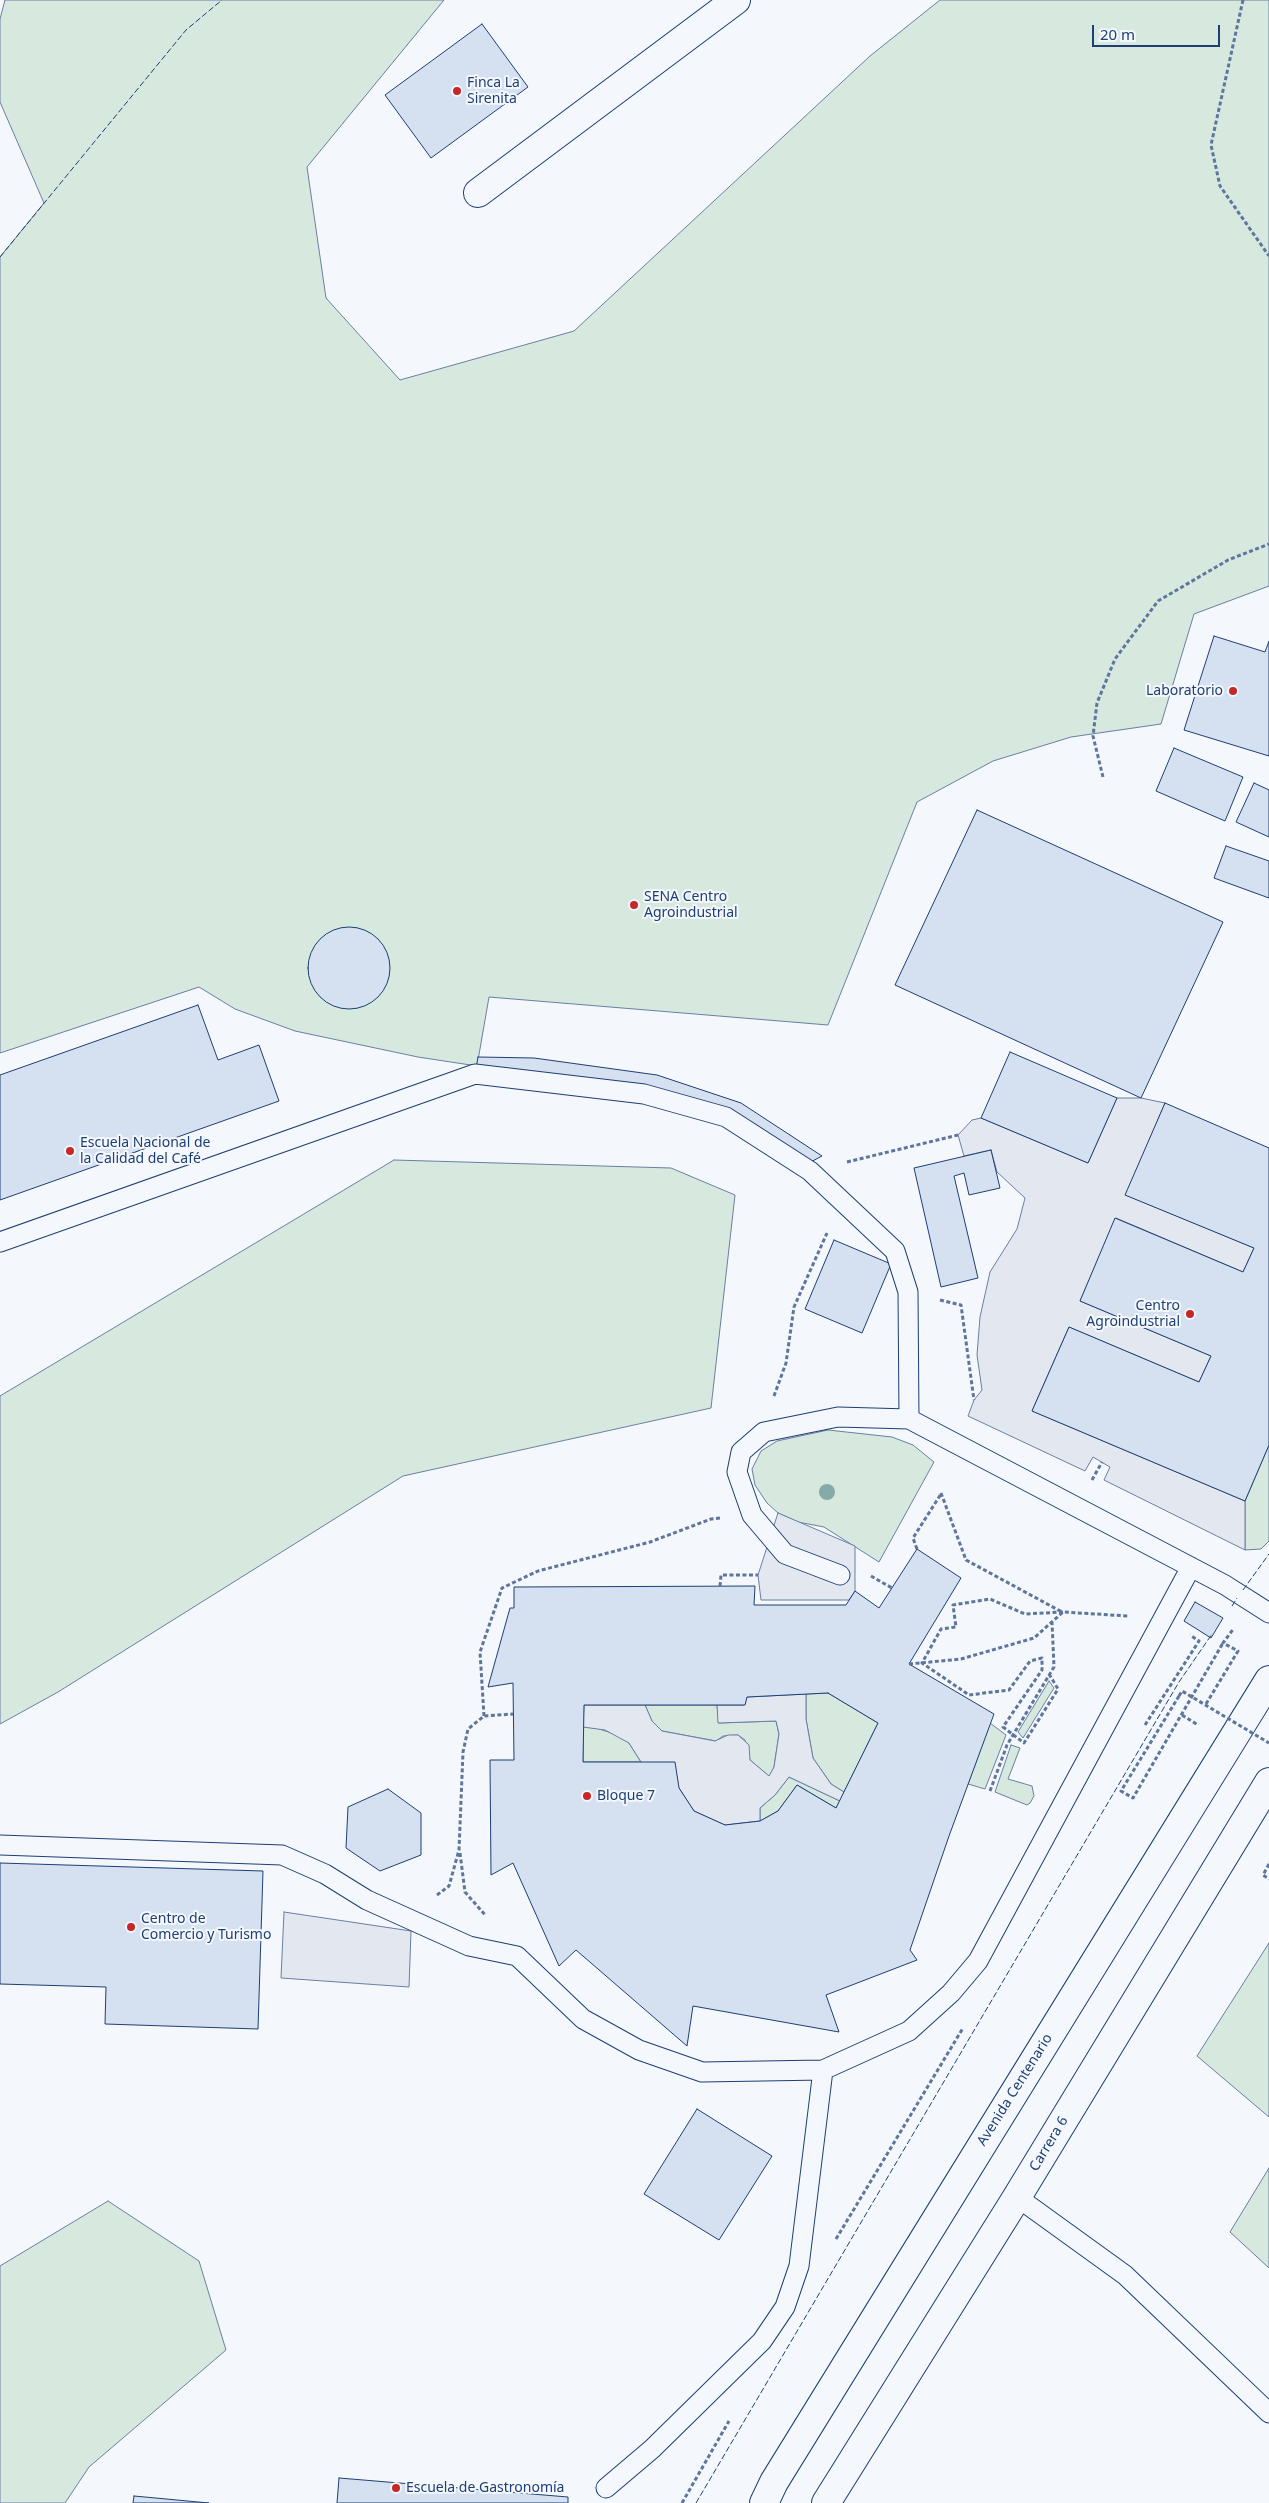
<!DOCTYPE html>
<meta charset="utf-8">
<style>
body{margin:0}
#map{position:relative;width:1269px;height:2503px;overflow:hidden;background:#f4f7fb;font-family:"Noto Sans",sans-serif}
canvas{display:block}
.scale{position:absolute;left:1092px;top:25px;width:128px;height:22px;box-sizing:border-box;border:2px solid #1d3f73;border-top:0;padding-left:6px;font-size:15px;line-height:18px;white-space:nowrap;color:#1d3f73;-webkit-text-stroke:4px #f4f7fb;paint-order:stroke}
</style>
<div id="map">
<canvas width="1269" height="2503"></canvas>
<div class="scale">20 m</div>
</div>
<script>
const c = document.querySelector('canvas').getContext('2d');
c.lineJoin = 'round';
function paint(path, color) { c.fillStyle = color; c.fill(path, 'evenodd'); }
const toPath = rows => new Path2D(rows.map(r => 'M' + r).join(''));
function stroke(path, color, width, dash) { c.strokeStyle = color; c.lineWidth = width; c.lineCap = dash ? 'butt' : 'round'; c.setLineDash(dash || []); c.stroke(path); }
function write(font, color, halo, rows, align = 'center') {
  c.font = font + ' "Noto Sans",sans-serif'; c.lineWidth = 4; c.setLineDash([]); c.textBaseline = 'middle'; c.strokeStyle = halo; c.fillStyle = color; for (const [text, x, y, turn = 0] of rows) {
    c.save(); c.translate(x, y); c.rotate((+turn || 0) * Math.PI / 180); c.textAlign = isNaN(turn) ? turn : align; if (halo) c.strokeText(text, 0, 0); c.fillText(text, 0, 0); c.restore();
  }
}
const green = toPath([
 [5,0,444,0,307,167,326,298,400,380,574,331,870,56,940,0,1269,0,1269,586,1194,614,1161,724,1071,737,993,761,917,802,828,1025,489,997,477,1066,418,1057,295,1031,235,1009,199,987,0,1053,0,257,44,203,0,102,0,19,5,0],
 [394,1160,671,1168,735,1195,711,1408,403,1476,58,1692,0,1724,0,1396,394,1160],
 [828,1430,892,1437,913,1445,934,1462,879,1562,824,1527,798,1522,778,1513,767,1503,755,1485,752,1469,761,1451,777,1441,828,1430],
 [1269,1445,1269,1541,1261,1549,1245,1550,1245,1501,1269,1445],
 [1049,1681,1054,1688,1023,1738,1018,1732,1049,1681],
 [828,1693,878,1723,844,1792,831,1784,813,1758,806,1719,806,1694,828,1693],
 [645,1705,717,1705,719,1723,776,1721,779,1734,774,1767,770,1777,750,1760,745,1740,738,1735,723,1736,716,1741,662,1731,652,1721,645,1705],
 [990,1723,1006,1735,985,1789,968,1784,990,1723],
 [583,1727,596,1728,618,1735,629,1743,641,1762,583,1762,583,1727],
 [1011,1745,1020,1748,1008,1779,1032,1786,1034,1796,1030,1803,1027,1805,995,1792,1011,1745],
 [789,1777,840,1801,836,1808,797,1785,778,1811,760,1821,760,1808,775,1795,789,1777],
 [1269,1943,1269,2117,1197,2056,1269,1943],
 [1269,2168,1269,2268,1230,2232,1269,2168],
 [108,2201,199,2261,226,2350,89,2467,65,2503,0,2503,0,2266,108,2201]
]);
paint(green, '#d7e8df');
stroke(green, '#687fa3', 1);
const parking = toPath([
 [1117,1098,1141,1098,1165,1103,1126,1195,1254,1248,1243,1272,1116,1218,1080,1301,1211,1356,1199,1382,1069,1327,1032,1411,1245,1501,1245,1550,1104,1480,1110,1467,1093,1457,1085,1471,968,1416,974,1400,982,1390,977,1355,980,1317,990,1272,1017,1229,1025,1198,997,1172,991,1150,964,1156,958,1135,972,1120,981,1118,1088,1163,1117,1098],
 [778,1513,855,1546,855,1591,849,1600,761,1600,758,1575,778,1513],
 [806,1694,806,1719,813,1758,831,1784,844,1792,840,1801,789,1777,775,1795,760,1808,760,1821,725,1825,694,1811,679,1788,641,1762,629,1743,605,1730,583,1727,584,1705,645,1705,652,1721,662,1731,715,1741,728,1735,738,1735,749,1745,750,1760,769,1776,774,1767,779,1734,776,1721,718,1723,717,1705,744,1705,747,1697,806,1694],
 [284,1912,411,1931,409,1987,281,1978,284,1912]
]);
paint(parking, '#e3e8f0');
stroke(parking, '#687fa3', 1);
const building = toPath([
 [482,24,528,87,431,158,385,95,482,24],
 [1214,636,1265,652,1269,641,1269,756,1184,730,1214,636],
 [1174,748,1243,777,1225,821,1156,791,1174,748],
 [1254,783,1269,790,1269,837,1236,822,1254,783],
 [977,810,1223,922,1141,1098,895,985,977,810],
 [1226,846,1269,861,1269,898,1214,878,1226,846],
 '308 968a41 41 0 1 1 82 0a41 41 0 1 1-82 0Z',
 [198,1005,218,1060,259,1045,279,1101,0,1200,0,1075,198,1005],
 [1010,1052,1117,1098,1088,1163,981,1118,1010,1052],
 [478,1057,534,1058,657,1075,741,1103,822,1156,803,1166,726,1117,475,1074,478,1057],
 [1165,1103,1269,1148,1269,1445,1245,1501,1032,1411,1069,1327,1199,1382,1211,1356,1080,1301,1115,1218,1243,1272,1254,1248,1125,1195,1165,1103],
 [991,1150,1000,1188,969,1195,964,1173,954,1176,978,1278,941,1287,914,1168,991,1150],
 [834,1240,891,1264,862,1333,805,1309,834,1240],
 [917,1549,961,1578,909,1664,994,1714,949,1836,910,1950,917,1960,826,1995,839,2032,693,2006,687,2046,576,1950,559,1966,513,1863,491,1875,490,1760,514,1760,513,1683,488,1687,510,1608,514,1608,514,1587,755,1586,754,1605,846,1605,855,1591,879,1608,917,1549],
 [828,1693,878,1723,836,1808,797,1785,778,1811,760,1821,725,1825,694,1811,679,1788,675,1762,583,1762,584,1705,745,1705,747,1697,828,1693],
 [1195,1602,1223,1618,1211,1638,1184,1621,1195,1602],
 [388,1789,421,1813,421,1855,380,1871,346,1848,348,1807,388,1789],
 [0,1863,263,1871,258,2029,105,2024,106,1987,0,1984,0,1863],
 [697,2109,772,2156,719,2240,644,2194,697,2109],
 [339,2478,568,2497,568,2503,337,2503,339,2478],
 [134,2496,209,2503,133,2503,134,2496]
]);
paint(building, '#d5e0f0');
stroke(building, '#1d3f73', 1);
const service = toPath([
 [0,1242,475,1074,644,1094,726,1117,810,1171,895,1251,908,1292,909,1419],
 [840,1575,785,1554,752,1515,737,1472,741,1452,764,1432,838,1417,909,1419,1225,1585,1269,1613],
 [0,1845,282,1855,325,1874,367,1900,469,1946,517,1956,583,2019,639,2050,702,2072,823,2070,909,2031,951,1993,978,1961,1191,1567],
 [1017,2197,1125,2275,1269,2413],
 [606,2488,652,2449,762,2341,785,2307,799,2266,823,2070]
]);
const minor = toPath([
 [478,193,736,0]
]);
const secondary = toPath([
 [764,2503,774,2482,1269,1680],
 [826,2503,1017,2197,1269,1782]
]);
stroke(service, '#1d3f73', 21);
stroke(minor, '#1d3f73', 30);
stroke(secondary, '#1d3f73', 30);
stroke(toPath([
 [1243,0,1211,145,1220,186,1269,256],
 [1103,777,1093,736,1097,703,1115,659,1158,601,1228,560,1269,544],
 [847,1162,958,1135],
 [940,1300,961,1305,974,1400],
 [774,1396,786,1363,794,1307,827,1233],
 [1092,1480,1102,1462],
 [941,1493,966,1560,1062,1612],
 [917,1549,913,1538,941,1494],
 [871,1576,892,1588],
 [720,1586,721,1575,758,1575],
 [909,1664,961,1659,1034,1638,1063,1612,1128,1616],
 [1049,1674,1058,1689,1024,1743,1003,1727,1042,1670,1042,1658,1030,1661,1009,1690,969,1695,922,1663,941,1629,956,1627,953,1605,990,1599,1025,1614,1063,1612],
 [1179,1696,1121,1791,1133,1798,1223,1643],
 [1206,1704,1238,1651,1223,1643,1234,1628],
 [1182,1715,1198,1725],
 [484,1716,480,1652,502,1588,538,1571,650,1542,711,1519,720,1518],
 [1145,1725,1199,1641,1190,1635],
 [990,1791,1007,1745,1054,1667,1052,1622],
 [460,1853,465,1892,486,1916],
 [1269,1864,1263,1875,1269,1879],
 [437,1895,449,1886,459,1850,463,1752,468,1729,484,1716,513,1714],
 [836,2239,963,2028],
 [682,2503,729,2421]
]), '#5e769c', 3, [4, 2.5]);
stroke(service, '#f4f7fb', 19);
stroke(minor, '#f4f7fb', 28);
stroke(secondary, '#f4f7fb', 28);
stroke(toPath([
 [1179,1696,1182,1691,1269,1743]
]), '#5e769c', 3, [4, 2.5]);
stroke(toPath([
 [0,257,186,30,222,0],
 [1243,1590,1269,1554],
 [1232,1606,1237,1598],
 [696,2503,1179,1682,1212,1634]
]), '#1d3f73', 1, [6, 2.5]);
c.fillStyle = '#86aba6';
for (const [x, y] of [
 [827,1492]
]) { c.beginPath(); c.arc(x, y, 8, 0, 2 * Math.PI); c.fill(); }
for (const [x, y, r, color] of [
 [457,91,5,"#c62828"],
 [1233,691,5,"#c62828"],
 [634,905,5,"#c62828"],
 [70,1151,5,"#c62828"],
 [1190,1314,5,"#c62828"],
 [587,1796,5,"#c62828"],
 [131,1927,5,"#c62828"],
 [396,2488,5,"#c62828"]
]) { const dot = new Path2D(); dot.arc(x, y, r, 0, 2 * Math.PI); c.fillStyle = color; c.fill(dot); stroke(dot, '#f4f7fb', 2); }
write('14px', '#1d3f73', '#f4f7fb', [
 ["Finca La",467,83],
 ["Sirenita",467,99],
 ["Laboratorio",1223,691,"right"],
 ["SENA Centro",644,897],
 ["Agroindustrial",644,913],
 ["Escuela Nacional de",80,1143],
 ["la Calidad del Café",80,1159],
 ["Centro",1180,1306,"right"],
 ["Agroindustrial",1180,1322,"right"],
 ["Bloque 7",597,1796],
 ["Centro de",141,1919],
 ["Comercio y Turismo",141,1935],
 ["Escuela de Gastronomía",406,2488]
], 'left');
write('14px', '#1d3f73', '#f4f7fb', [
 ["Avenida Centenario",1015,2090,-58],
 ["Carrera 6",1049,2144,-59]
]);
</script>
